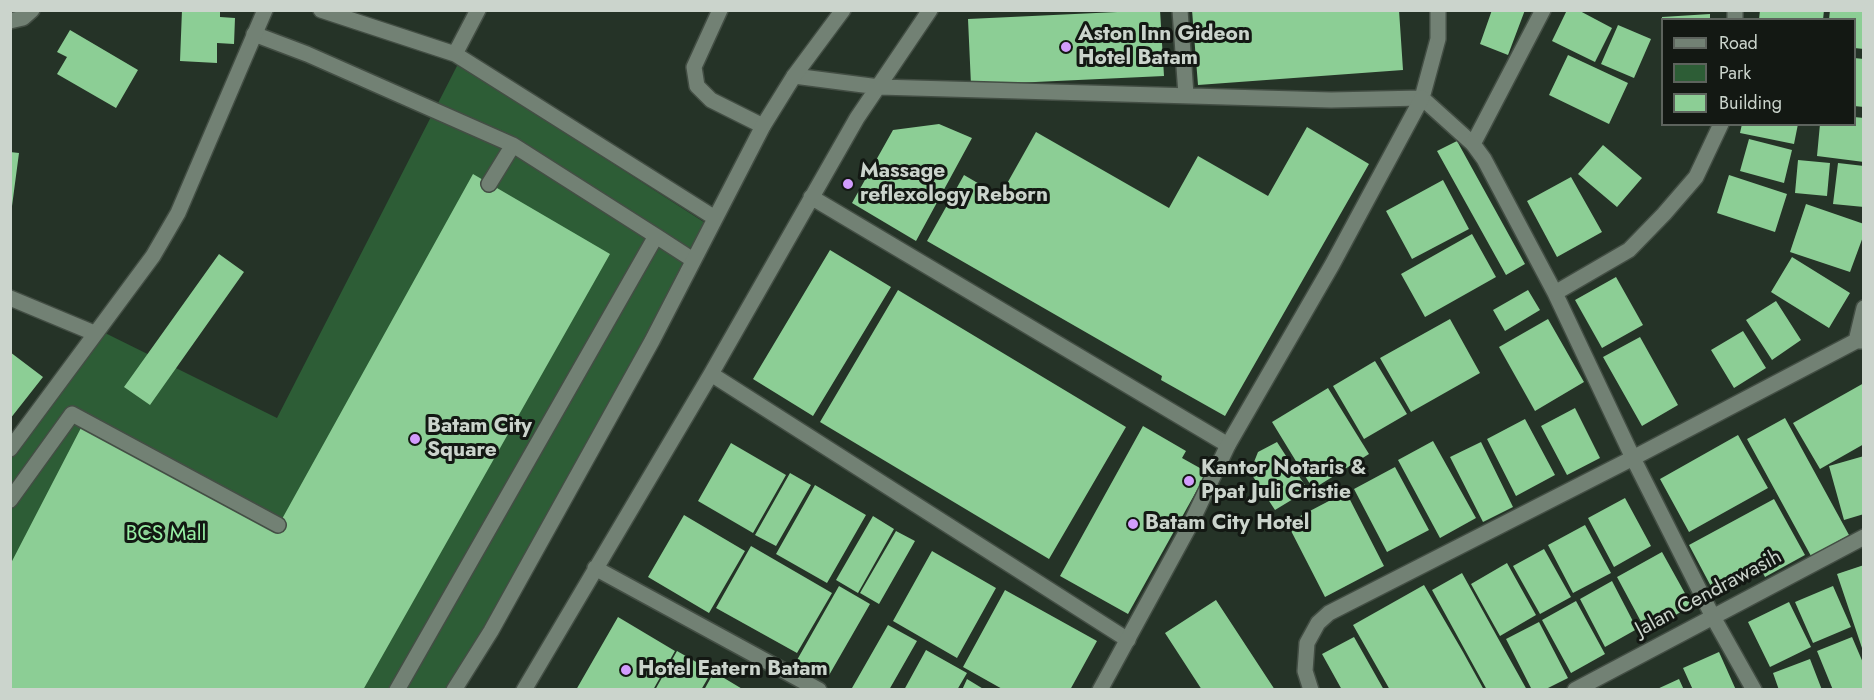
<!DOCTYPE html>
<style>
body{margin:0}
#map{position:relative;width:1874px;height:700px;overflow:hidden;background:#253327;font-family:Jost,sans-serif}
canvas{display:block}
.frame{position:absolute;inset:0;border:12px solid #cbd4cc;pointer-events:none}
.legend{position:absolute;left:1661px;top:18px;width:195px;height:108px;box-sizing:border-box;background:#131813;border:2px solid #5d635d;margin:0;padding:8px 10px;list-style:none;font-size:18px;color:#cbd4cc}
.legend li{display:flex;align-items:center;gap:12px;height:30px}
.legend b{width:30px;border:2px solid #5d635d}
</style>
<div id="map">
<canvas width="1874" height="700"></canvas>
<div class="frame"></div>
<ul class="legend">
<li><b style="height:8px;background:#728174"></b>Road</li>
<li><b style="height:16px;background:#2d5d36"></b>Park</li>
<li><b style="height:16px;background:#8cce95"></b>Building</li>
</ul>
</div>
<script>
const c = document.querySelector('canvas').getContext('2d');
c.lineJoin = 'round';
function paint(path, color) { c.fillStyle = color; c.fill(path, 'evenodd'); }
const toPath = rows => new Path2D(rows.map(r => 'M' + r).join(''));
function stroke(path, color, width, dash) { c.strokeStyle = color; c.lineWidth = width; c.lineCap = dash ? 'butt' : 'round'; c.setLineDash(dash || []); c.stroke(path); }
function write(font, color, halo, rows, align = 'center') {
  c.font = font + ' Jost,sans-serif'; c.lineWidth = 6; c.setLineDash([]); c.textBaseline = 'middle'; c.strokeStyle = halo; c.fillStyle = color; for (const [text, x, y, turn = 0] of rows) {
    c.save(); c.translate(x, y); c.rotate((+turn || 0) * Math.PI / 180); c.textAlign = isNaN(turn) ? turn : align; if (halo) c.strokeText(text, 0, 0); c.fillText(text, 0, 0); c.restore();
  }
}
paint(toPath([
 [458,64,710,226,483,633,448,689,11,689,10,450,101,331,277,418]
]), '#2d5d36');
paint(toPath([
 [182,10,220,10,220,17,235,18,234,44,217,43,217,63,180,61],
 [1160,10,1164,76,971,85,968,19],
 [1192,10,1399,10,1403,70,1198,85],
 [1492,10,1525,10,1508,55,1480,44],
 [1567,10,1578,10,1612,28,1595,62,1552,41],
 [1760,10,1824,10,1823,20,1759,20],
 [1830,10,1864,10,1864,49,1854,48,1854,20,1829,20],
 [1710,14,1710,20,1662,20,1662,17],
 [1618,25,1651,39,1634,78,1601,64],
 [70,30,138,70,116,108,57,74,67,57,57,52],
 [1568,55,1628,83,1609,124,1549,95],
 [1854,58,1864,59,1864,107,1854,106],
 [1854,117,1864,118,1864,162,1817,156,1820,124,1854,124],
 [939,124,972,138,916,241,852,203,893,130],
 [1742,124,1798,124,1794,144,1740,133],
 [1307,127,1369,164,1225,416,1161,380,1162,376,927,241,964,175,1000,196,1036,132,1169,208,1198,156,1268,196],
 [1749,139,1792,150,1784,183,1740,171],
 [1457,141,1525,264,1506,275,1437,151],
 [1603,145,1642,178,1617,207,1578,174],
 [10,152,19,153,12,206,10,206],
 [1798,160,1830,163,1827,196,1795,193],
 [1838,163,1864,166,1864,207,1833,204],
 [473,174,610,254,363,690,10,690,10,565,83,424,277,528],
 [1729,175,1787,194,1775,232,1717,213],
 [1571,177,1602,232,1557,257,1527,201],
 [1443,180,1469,229,1412,259,1386,211],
 [1806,204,1864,224,1864,234,1850,272,1790,252],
 [1472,234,1496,277,1425,317,1401,274],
 [830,250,891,287,813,416,753,379],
 [219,254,244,272,150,405,124,387],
 [1792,257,1850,293,1829,328,1771,292],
 [1616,277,1643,325,1602,348,1575,300],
 [898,290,1126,427,1049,559,820,422],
 [1528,290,1540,310,1505,331,1493,310],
 [1776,301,1801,340,1772,360,1746,320],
 [1450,319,1480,373,1411,412,1380,358],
 [1548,319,1584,382,1535,411,1499,347],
 [1743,331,1766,368,1734,388,1711,350],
 [1640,337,1678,405,1642,426,1603,357],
 [10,352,43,377,10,419],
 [1375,361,1407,414,1364,439,1333,386],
 [1864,383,1864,444,1820,469,1793,423],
 [1328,388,1369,454,1313,489,1272,422],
 [1575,408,1600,458,1567,475,1541,426],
 [1785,418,1849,535,1811,556,1747,439],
 [1525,419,1555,475,1516,496,1487,439],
 [1143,426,1186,451,1182,458,1207,472,1128,614,1060,576],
 [1738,435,1768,488,1689,532,1660,479],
 [1433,441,1476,518,1440,538,1398,460],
 [1277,442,1308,490,1275,510,1250,472,1258,452],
 [1481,442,1513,507,1483,522,1450,457],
 [731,443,786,475,753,533,698,501],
 [1864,456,1864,514,1844,520,1829,466],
 [1395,467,1429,530,1387,552,1354,489],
 [790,473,811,485,776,546,755,535],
 [815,485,866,515,827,583,776,554],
 [1346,492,1384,566,1325,597,1287,523],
 [1625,498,1651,546,1614,567,1588,518],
 [1774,499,1805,555,1765,577,1760,567,1714,592,1689,545],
 [684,515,745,551,709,613,648,577],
 [873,516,894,529,858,593,836,580],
 [1585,525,1611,573,1573,593,1548,545],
 [896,531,915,541,879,604,860,593],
 [751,546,832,593,797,653,716,608],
 [1544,549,1571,597,1540,614,1513,566],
 [932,551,996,588,957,658,893,621],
 [1662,552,1692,606,1646,631,1617,577],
 [1507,563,1536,615,1500,636,1471,584],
 [1864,565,1864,651,1863,651,1837,574],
 [1462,573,1499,640,1527,690,1487,690,1432,590],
 [1612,581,1637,629,1605,647,1580,599],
 [1424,585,1463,652,1484,690,1390,690,1353,625],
 [839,586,870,604,828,677,797,660],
 [1833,586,1851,627,1813,643,1795,602],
 [1005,590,1097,641,1070,690,1004,690,963,667],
 [1216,600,1275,690,1202,690,1165,633],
 [1576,601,1605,654,1571,673,1542,620],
 [1789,602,1811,647,1770,667,1748,622],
 [618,617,675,651,653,690,576,690],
 [1539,622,1568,678,1544,690,1532,690,1506,639],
 [888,625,917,641,889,690,855,690,852,688],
 [1354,637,1384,690,1342,690,1322,654],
 [1852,637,1864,665,1864,690,1833,690,1817,651],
 [926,650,967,673,957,690,904,690],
 [677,651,712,671,701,690,655,690],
 [1719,652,1736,690,1693,690,1683,668],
 [1810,659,1822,690,1779,690,1773,673],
 [714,672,744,690,704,690],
 [967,679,985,690,962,690],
 [1679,679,1684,690,1655,690]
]), '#8cce95');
const service = toPath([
 [720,10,694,67,697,86,711,100,763,126],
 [1180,10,1186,95],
 [254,34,307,54,513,145],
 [794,76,879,87,1331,100,1422,98,1473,144],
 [1422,98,1438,39,1438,10],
 [811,197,1228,445],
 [656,236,693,260],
 [711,374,1128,640],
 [10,500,72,414,278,525],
 [595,568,819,690],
 [397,690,656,236,513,145,489,184],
 [524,690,711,374,857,118,930,10]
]);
const minor = toPath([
 [321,10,455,54,715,218],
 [1543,10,1473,144,1484,159,1555,293,1633,458,1713,617,1754,690],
 [1735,20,1735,10],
 [10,21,23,18,32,10],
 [455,54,478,10],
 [1555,293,1629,250,1664,214,1696,177,1721,124],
 [10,298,94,333],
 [1856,341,1864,308],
 [10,449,153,256,178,213,265,10],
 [454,690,491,631,652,341,763,126,794,76,843,10],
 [1100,690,1189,527,1228,445,1332,265,1422,98],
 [1311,690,1305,671,1307,643,1318,623,1329,613,1633,458,1856,341,1864,341],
 [1575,690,1864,537]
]);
stroke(service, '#434e44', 18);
stroke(minor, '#434e44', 18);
stroke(service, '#728174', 15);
stroke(minor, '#728174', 15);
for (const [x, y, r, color] of [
 [1066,47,6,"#d29cfd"],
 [848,184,6,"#d29cfd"],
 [415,439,6,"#d29cfd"],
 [1189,481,6,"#d29cfd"],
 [1133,524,6,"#d29cfd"],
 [626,670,6,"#d29cfd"]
]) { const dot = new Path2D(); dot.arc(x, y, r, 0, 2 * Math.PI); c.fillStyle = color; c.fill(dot); stroke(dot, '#131813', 2); }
write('bold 21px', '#cbd4cc', '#131813', [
 ["Aston Inn Gideon",1078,35],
 ["Hotel Batam",1078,59],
 ["Massage",860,172],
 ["reflexology Reborn",860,196],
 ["Batam City",427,427],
 ["Square",427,451],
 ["Kantor Notaris &",1201,469],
 ["Ppat Juli Cristie",1201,493],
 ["Batam City Hotel",1145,524],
 ["Hotel Eatern Batam",638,670]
], 'left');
write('21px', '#98f1a5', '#131813', [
 ["BCS Mall",166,535]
]);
write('21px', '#cbd4cc', '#131813', [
 ["Jalan Cendrawasih",1709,594,-28]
]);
</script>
